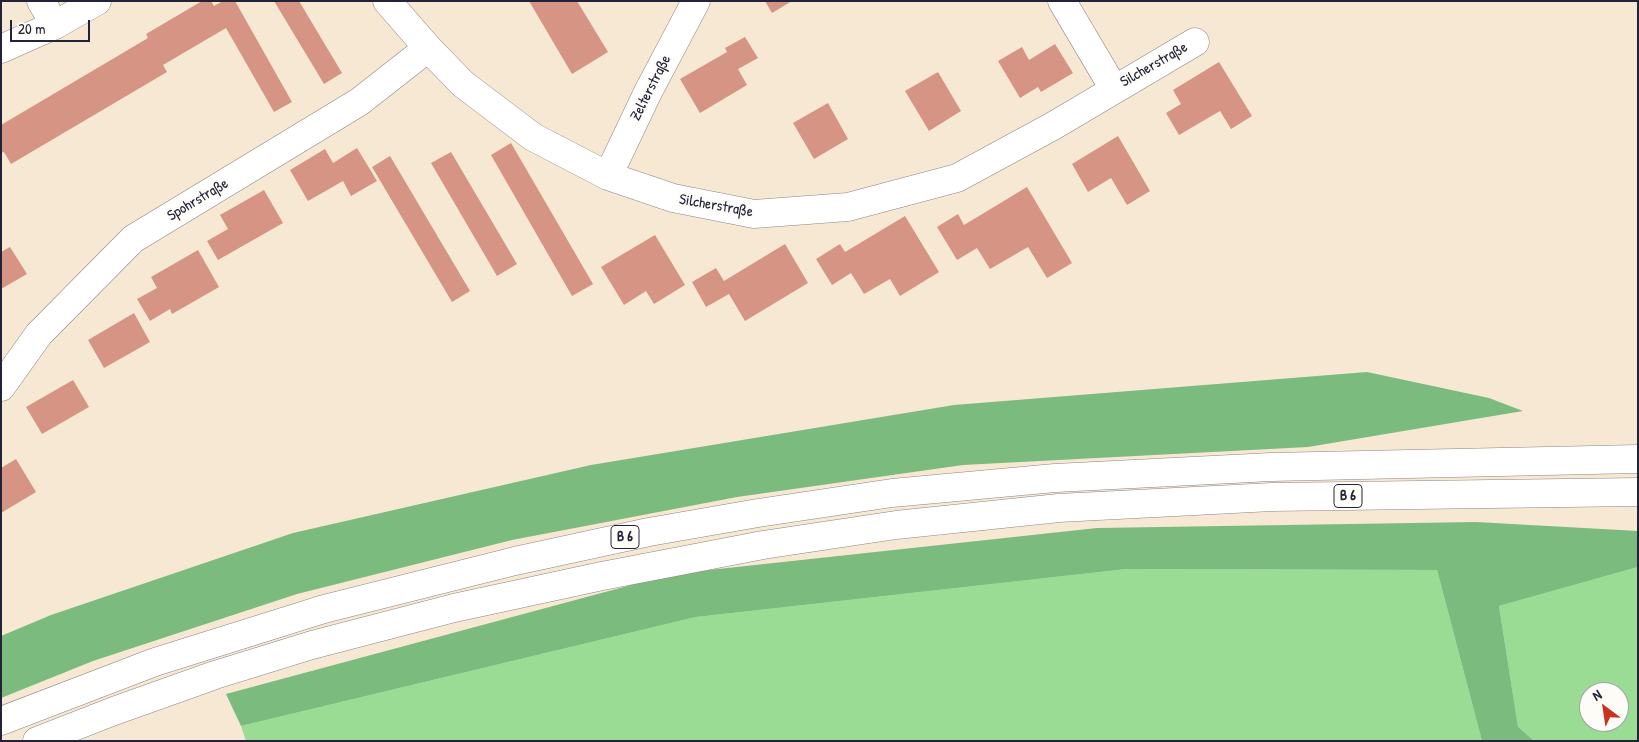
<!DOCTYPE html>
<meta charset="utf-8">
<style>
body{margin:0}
#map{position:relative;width:1639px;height:742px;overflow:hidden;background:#f7e8d3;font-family:"Patrick Hand",sans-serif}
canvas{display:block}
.frame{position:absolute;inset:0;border:2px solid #22223b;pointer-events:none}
.north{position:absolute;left:1579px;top:682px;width:50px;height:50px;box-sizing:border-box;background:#fdfcf7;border:1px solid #a5a5ac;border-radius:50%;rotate:329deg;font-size:14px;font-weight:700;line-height:20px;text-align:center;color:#22223b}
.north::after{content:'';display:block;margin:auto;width:18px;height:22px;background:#c8321e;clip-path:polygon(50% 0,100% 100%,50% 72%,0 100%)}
.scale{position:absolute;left:10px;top:20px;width:80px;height:22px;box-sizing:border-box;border:2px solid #22223b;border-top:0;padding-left:6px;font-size:15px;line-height:18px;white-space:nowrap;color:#22223b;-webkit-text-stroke:4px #fdfcf7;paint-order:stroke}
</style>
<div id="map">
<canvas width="1639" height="742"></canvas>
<div class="frame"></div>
<div class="north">N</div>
<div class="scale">20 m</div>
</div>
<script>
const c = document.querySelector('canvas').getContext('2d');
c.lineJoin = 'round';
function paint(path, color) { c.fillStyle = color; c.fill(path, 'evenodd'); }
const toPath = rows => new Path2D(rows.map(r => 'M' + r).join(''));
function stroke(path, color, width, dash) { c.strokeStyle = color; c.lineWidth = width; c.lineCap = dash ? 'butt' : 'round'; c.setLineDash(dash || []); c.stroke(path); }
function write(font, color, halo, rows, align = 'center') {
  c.font = font + ' "Patrick Hand",sans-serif'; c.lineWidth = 5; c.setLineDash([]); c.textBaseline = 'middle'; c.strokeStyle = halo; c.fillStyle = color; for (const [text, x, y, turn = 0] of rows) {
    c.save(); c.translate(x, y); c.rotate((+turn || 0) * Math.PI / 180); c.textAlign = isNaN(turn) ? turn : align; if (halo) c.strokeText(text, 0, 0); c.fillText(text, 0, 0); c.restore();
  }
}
paint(toPath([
 [1638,567,1638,741,1534,741,1518,728,1499,606],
 [1589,692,1619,692,1619,722,1589,722],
 [1127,569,1437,570,1482,741,246,741,241,726,696,617]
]), '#9adc94');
paint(toPath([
 [1367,372,1489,398,1523,411,1308,447,963,465,737,497,512,540,297,594,93,661,1,698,1,636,51,615,293,533,591,465,954,405],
 [1476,522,1638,531,1638,567,1499,606,1518,727,1534,741,1482,741,1437,570,1127,569,696,617,241,726,226,694,672,574,1097,528]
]), '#7bbc7e');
paint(toPath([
 [202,1,211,1,214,6,223,1,235,1,292,102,274,112,226,28,163,65,167,72,11,164,4,152,1,153,1,125,148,38,146,34],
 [274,1,299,1,342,73,324,84],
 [529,1,577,1,608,52,572,74],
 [765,1,792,1,772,13],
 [745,37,758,58,738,69,747,85,700,113,680,79,727,52,725,48],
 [1055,44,1073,73,1041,92,1038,87,1020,98,998,61,1022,47,1029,60],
 [1219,62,1252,116,1231,129,1220,111,1179,135,1166,113,1181,104,1173,90],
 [938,72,961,111,929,131,905,91],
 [828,103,848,139,814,159,793,123],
 [1118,136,1150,191,1127,205,1111,178,1088,192,1072,164],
 [511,143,593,284,572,296,491,155],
 [357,148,377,181,351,196,343,181,308,201,290,170,325,149,333,163],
 [451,152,517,264,497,276,431,163],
 [390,156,470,291,452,302,372,167],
 [1027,187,1072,263,1047,278,1028,247,990,269,977,248,957,260,937,227,958,214,964,225],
 [264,190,283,223,218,260,207,241,228,229,220,215],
 [905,216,939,272,900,296,890,279,864,294,851,273,832,285,816,259,840,244,845,252],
 [655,235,685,285,654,304,646,291,624,305,601,267],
 [785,244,808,283,745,321,729,294,706,307,692,282,716,268,724,281],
 [10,247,27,274,1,289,1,252],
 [198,250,219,287,172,314,170,309,150,321,137,299,157,288,151,277],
 [134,313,150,342,104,368,88,340],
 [73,380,89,407,42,434,26,407],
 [16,459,36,492,1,513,1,468]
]), '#d69484');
const street = toPath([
 [41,1,55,25],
 [387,1,428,48,463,84,533,137,608,176,673,198,754,214,848,207,957,178,1053,126,1195,42],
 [1062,1,1114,89],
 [608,176,648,92,696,1],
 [1,387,39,334,133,239,359,102,428,48]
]);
const secondary = toPath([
 [1,49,55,25,97,1]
]);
const highway = toPath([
 [1,721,155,662,324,609,515,561,649,532,758,513,892,493,1055,478,1271,467,1638,459],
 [37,741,114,711,215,675,312,645,454,608,602,576,763,545,896,525,1059,508,1272,497,1638,492]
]);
stroke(street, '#8c8587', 29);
stroke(secondary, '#8c8587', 29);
stroke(highway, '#8c8587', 29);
stroke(street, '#fff', 28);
stroke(secondary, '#fff', 28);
stroke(highway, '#fff', 28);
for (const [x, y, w] of [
 [1348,496,28],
 [625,537,28]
]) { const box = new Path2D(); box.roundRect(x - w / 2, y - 11.5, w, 23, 4); c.fillStyle = '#fdfcf7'; c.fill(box); stroke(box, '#22223b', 1); }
write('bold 14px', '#22223b', null, [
 ["B 6",1348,496],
 ["B 6",625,537]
]);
write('15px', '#22223b', '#fdfcf7', [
 ["Silcherstraße",1154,65,-30],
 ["Zelterstraße",651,88,-63],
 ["Spohrstraße",198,200,-31],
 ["Silcherstraße",716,206,10]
]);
</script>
